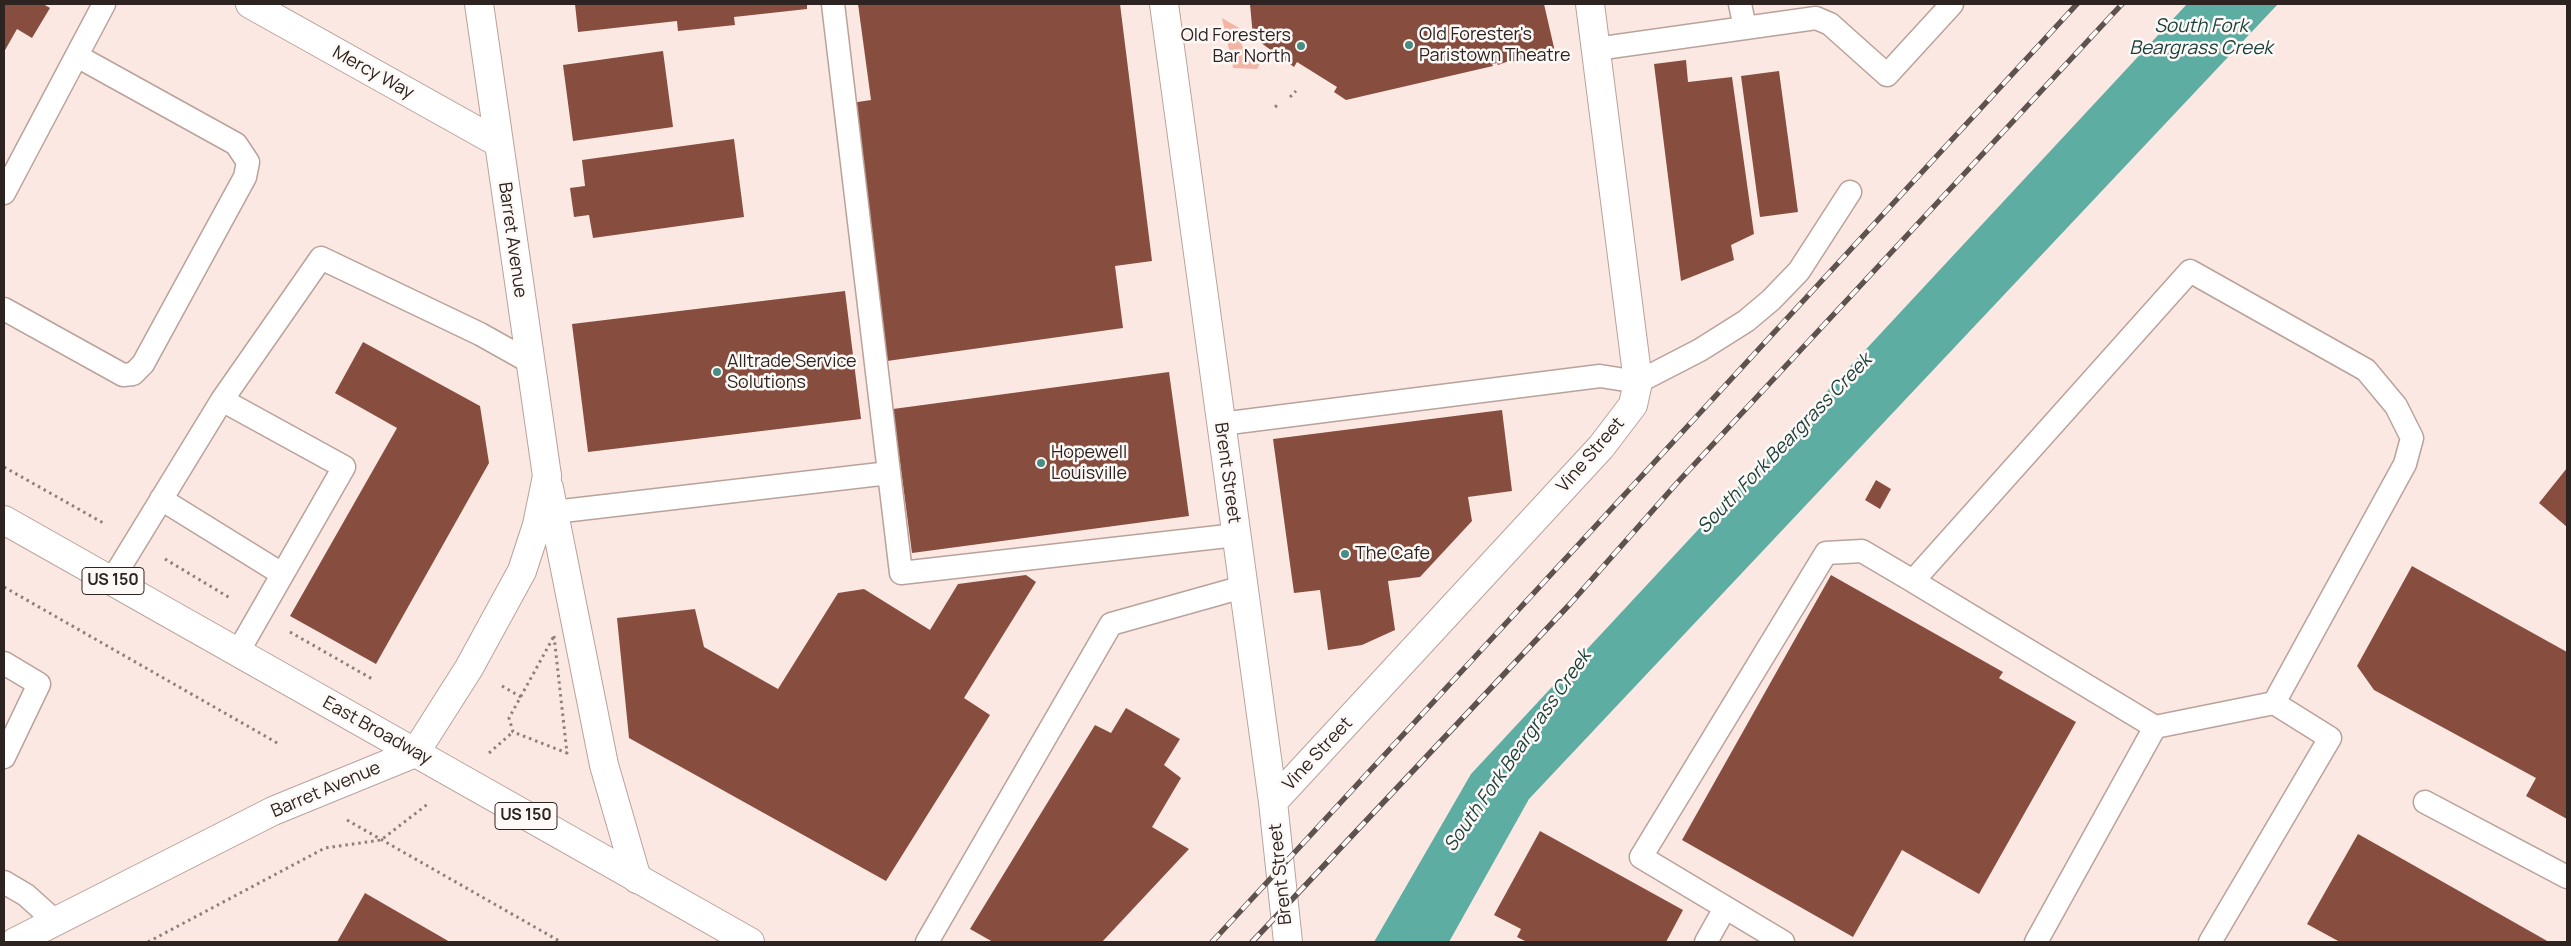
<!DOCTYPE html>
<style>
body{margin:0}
#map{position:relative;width:2571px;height:946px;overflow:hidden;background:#fce8e2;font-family:Manrope,sans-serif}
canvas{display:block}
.frame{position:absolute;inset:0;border:5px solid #2d2421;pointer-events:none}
</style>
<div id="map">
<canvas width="2571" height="946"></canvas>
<div class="frame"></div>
</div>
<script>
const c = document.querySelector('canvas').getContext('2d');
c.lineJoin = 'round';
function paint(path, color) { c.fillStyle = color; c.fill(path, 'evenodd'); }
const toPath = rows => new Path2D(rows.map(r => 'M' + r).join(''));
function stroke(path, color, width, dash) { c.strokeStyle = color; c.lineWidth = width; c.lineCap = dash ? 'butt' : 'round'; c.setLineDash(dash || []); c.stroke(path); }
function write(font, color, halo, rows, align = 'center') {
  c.font = font + ' Manrope,sans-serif'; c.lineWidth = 5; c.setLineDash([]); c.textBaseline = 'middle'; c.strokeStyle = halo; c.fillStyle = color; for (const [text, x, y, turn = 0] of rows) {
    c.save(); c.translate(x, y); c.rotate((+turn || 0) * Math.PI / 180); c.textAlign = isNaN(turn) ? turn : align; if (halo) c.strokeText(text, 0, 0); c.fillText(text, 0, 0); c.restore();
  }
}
paint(toPath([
 [1222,18,1239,28,1242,46,1261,62,1257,69,1233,68]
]), '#f2b5a4');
paint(toPath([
 [2187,4,2278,4,1529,799,1449,942,1374,942,1471,774]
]), '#5eada2');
paint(toPath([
 [4,4,43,4,50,8,32,38,17,29,4,52],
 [575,4,807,4,807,9,734,17,735,25,678,31,677,21,578,32],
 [858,4,1120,4,1152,261,1115,266,1123,328,887,361,851,103,871,100],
 [1250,4,1544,4,1555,52,1511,62,1509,61,1498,65,1497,63,1492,64,1493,66,1346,100,1334,92,1337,87,1297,62,1294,67,1253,37],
 [663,51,673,127,573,141,563,65],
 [1686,60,1688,82,1732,77,1754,234,1731,245,1734,260,1681,281,1654,64],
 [1779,71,1798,212,1760,217,1741,76],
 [734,139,744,217,593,238,589,215,574,217,570,188,585,186,582,160],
 [845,291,861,419,588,452,572,324],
 [363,342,480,406,489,463,376,664,290,616,397,428,335,393],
 [1169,372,1189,516,912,553,893,409],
 [1502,410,1512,491,1468,497,1472,521,1420,577,1388,581,1395,630,1362,645,1328,650,1320,590,1294,593,1273,439],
 [2567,468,2567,527,2539,503],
 [1876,480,1891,489,1880,509,1865,500],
 [2412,566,2567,652,2567,819,2526,796,2536,778,2374,690,2357,666],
 [1026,575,1036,582,964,698,990,715,886,881,629,738,617,618,695,609,704,647,778,689,838,593,864,589,930,630,958,584],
 [1831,575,2003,672,1999,678,2076,722,1979,894,1902,850,1853,937,1682,840],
 [1126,708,1180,739,1164,765,1181,778,1152,827,1189,849,1102,942,993,942,970,929,1095,725,1111,733],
 [1540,831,1683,910,1666,942,1527,942,1517,937,1521,929,1494,915],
 [2358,834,2399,857,2549,942,2340,942,2307,924],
 [365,893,450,942,337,942]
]), '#874e3f');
const lane = toPath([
 [833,4,901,573,1236,535],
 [1740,4,1745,28],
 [1596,49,1816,18,1830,24,1887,75,1952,4],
 [4,193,104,4],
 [4,309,123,375,133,374,143,364,245,177,248,162,236,144,77,56],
 [222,400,344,467,238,652],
 [1221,424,1600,376,1638,382,1700,350,1746,321,1771,300,1799,271,1850,192],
 [161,499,282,574],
 [554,512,889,473],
 [112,580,222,400,321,258,480,334,530,362],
 [1913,581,2155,727,2274,703],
 [4,663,39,684,4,757],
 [2425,802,2567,877],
 [4,882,26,895,56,922],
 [927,942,1111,624,1243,587],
 [1706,942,1725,908],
 [1783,942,1641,857,1826,553,1862,551,1913,581,2190,271,2366,370,2396,406,2412,438,2405,464,2274,703,2330,738,2210,942],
 [2036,942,2155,727]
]);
const street = toPath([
 [250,4,497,142],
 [1164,4,1273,802,1288,942],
 [549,488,604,765,637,879],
 [1273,802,1601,447,1633,405,1638,382,1590,4],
 [15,942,273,811,415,753,469,668,522,571,537,525,547,476]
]);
const secondary = toPath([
 [479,4,547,476]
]);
const primary = toPath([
 [4,520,750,942]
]);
stroke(lane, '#baa29b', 25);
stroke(street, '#baa29b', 30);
stroke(secondary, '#baa29b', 30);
stroke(primary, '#baa29b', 30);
stroke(toPath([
 [1290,97,1296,91],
 [1275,107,1280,103],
 [4,467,105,524],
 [165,559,230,598],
 [4,587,279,744],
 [290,632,374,680],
 [554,636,567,753,513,732,509,718,554,636],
 [502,686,521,697],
 [489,753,513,732],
 [347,820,561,942],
 [148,942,325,848,381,840,429,803]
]), '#8d7f7a', 3, [2.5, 4]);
stroke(lane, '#fff', 22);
stroke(street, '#fff', 28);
stroke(secondary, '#fff', 28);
stroke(primary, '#fff', 28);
const rail = toPath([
 [1212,942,2077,4],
 [1252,942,1570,604,1677,483,2122,4]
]);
stroke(rail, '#5e524f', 5.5);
stroke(rail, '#fef9f7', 4, [11]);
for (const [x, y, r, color] of [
 [1409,45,5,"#488d83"],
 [1301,46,5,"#488d83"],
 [717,372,5,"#488d83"],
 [1041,463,5,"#488d83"],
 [1345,554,5,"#488d83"]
]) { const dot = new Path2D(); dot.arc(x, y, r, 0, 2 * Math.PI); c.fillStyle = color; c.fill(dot); stroke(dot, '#fef9f7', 2); }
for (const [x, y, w] of [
 [113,581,62],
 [526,816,62]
]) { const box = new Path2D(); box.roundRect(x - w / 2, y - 13.5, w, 27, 4); c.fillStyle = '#fef9f7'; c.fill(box); stroke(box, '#2d2421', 1); }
write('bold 16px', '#2d2421', null, [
 ["US 150",113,581],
 ["US 150",526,816]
]);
write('18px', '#2d2421', '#fef9f7', [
 ["Old Forester's",1419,35],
 ["Paristown Theatre",1419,56],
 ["Old Foresters",1291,36,"right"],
 ["Bar North",1291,57,"right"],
 ["Alltrade Service",727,362],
 ["Solutions",727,383],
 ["Hopewell",1051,453],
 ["Louisville",1051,474],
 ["The Cafe",1355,554]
], 'left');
write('18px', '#2d2421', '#fef9f7', [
 ["Mercy Way",373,73,29],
 ["Barret Avenue",512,240,82],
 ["Vine Street",1591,455,-49],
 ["Brent Street",1227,473,82],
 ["East Broadway",377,731,29],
 ["Vine Street",1318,754,-47],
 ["Barret Avenue",326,790,-23],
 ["Brent Street",1281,874,-96]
]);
write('italic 19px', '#193f3a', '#fef9f7', [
 ["South Fork",2201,27],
 ["Beargrass Creek",2201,49],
 ["South Fork Beargrass Creek",1785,444,-46],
 ["South Fork Beargrass Creek",1518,751,-55]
]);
</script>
